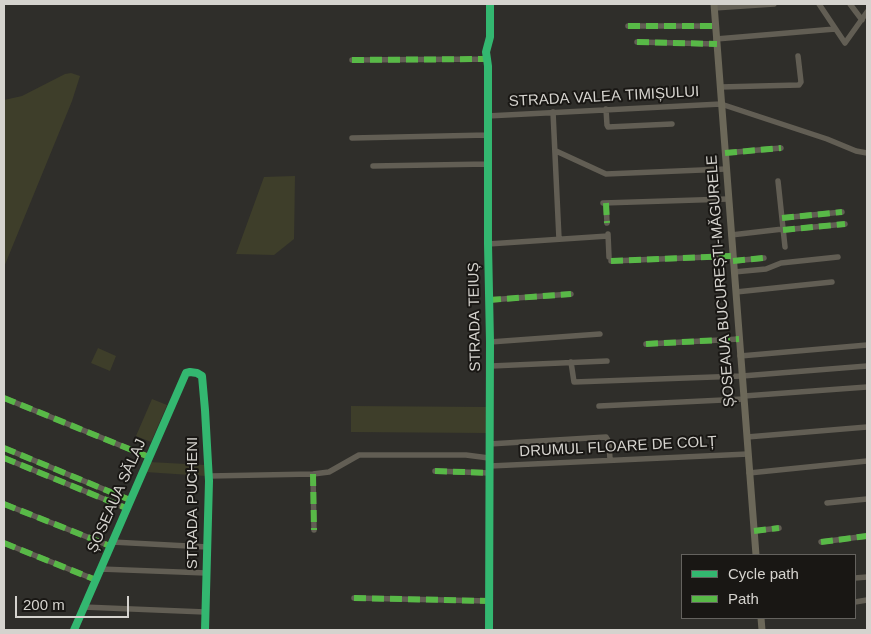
<!DOCTYPE html>
<meta charset="utf-8">
<style>
body{margin:0}
#map{position:relative;width:871px;height:634px;overflow:hidden;background:#2f2e2a;font-family:Helvetica,sans-serif}
canvas{display:block}
.frame{position:absolute;inset:0;border:5px solid #d5d3ce;pointer-events:none}
.legend{position:absolute;left:681px;top:554px;width:175px;height:65px;box-sizing:border-box;background:#191714;border:1px solid #64625e;margin:0;padding:6px 9px;list-style:none;font-size:15px;color:#d5d3ce}
.legend li{display:flex;align-items:center;gap:10px;height:25px}
.legend b{width:25px;border:1px solid #64625e}
.scale{position:absolute;left:15px;top:596px;width:114px;height:22px;box-sizing:border-box;border:2px solid #d5d3ce;border-top:0;padding-left:6px;font-size:15px;line-height:18px;white-space:nowrap;color:#d5d3ce;-webkit-text-stroke:4px #191714;paint-order:stroke}
</style>
<div id="map">
<canvas width="871" height="634"></canvas>
<div class="frame"></div>
<ul class="legend">
<li><b style="height:6px;background:#33b770"></b>Cycle path</li>
<li><b style="height:6px;background:#58b947"></b>Path</li>
</ul>
<div class="scale">200 m</div>
</div>
<script>
const c = document.querySelector('canvas').getContext('2d');
c.lineJoin = 'round';
function paint(path, color) { c.fillStyle = color; c.fill(path, 'evenodd'); }
const toPath = rows => new Path2D(rows.map(r => 'M' + r).join(''));
function stroke(path, color, width, dash) { c.strokeStyle = color; c.lineWidth = width; c.lineCap = dash ? 'butt' : 'round'; c.setLineDash(dash || []); c.stroke(path); }
function write(font, color, halo, rows, align = 'center') {
  c.font = font + ' Helvetica,sans-serif'; c.lineWidth = 4; c.setLineDash([]); c.textBaseline = 'middle'; c.strokeStyle = halo; c.fillStyle = color; for (const [text, x, y, turn = 0] of rows) {
    c.save(); c.translate(x, y); c.rotate((+turn || 0) * Math.PI / 180); c.textAlign = isNaN(turn) ? turn : align; if (halo) c.strokeText(text, 0, 0); c.fillText(text, 0, 0); c.restore();
  }
}
paint(toPath([
 [71,73,80,76,72,101,4,267,4,100,22,96,65,74],
 [295,176,294,239,274,255,236,254,264,177],
 [98,348,116,356,110,371,91,363],
 [152,399,167,405,151,442,136,436],
 [351,406,486,407,486,433,351,432],
 [149,462,205,465,206,476,145,472]
]), '#3e3e2a');
stroke(toPath([
 [819,4,845,43,867,12],
 [850,4,862,20],
 [714,8,774,4],
 [628,26,715,26],
 [716,39,835,29],
 [637,42,717,44],
 [352,60,487,59],
 [720,87,799,85,801,82,798,56],
 [606,109,607,125,608,127,672,124],
 [553,112,559,239],
 [487,116,721,104,827,139,856,151,867,153],
 [352,138,488,135],
 [556,151,606,174,726,169],
 [725,153,781,148],
 [373,166,488,164],
 [778,181,785,247],
 [603,203,728,199],
 [606,203,607,223],
 [782,218,842,212],
 [783,230,845,224],
 [608,234,609,257],
 [731,235,783,229],
 [488,244,608,236],
 [611,261,733,256],
 [733,261,764,258],
 [734,272,766,269,781,263,838,257],
 [736,292,832,282],
 [489,300,571,294],
 [490,342,600,334],
 [646,344,739,339],
 [740,356,867,345],
 [571,362,574,382,742,376,867,366],
 [491,366,607,361],
 [744,396,867,387],
 [4,398,149,457],
 [599,406,744,399],
 [747,437,867,427],
 [489,444,606,437,609,442,610,460],
 [4,448,130,500],
 [4,458,126,508],
 [490,466,748,454],
 [435,471,490,473],
 [749,473,867,461],
 [313,474,314,530],
 [209,476,313,474,329,472,359,455,466,455,489,458],
 [827,503,867,499],
 [4,504,110,546],
 [754,531,779,528],
 [112,542,207,547],
 [821,542,867,536],
 [4,543,96,580],
 [100,569,206,573],
 [855,578,867,577],
 [354,598,489,601],
 [855,602,867,600],
 [83,607,205,612],
 [74,630,186,373,190,372,197,373,202,376,205,410,209,481,205,630],
 [489,630,490,342,488,244,488,66,486,52,490,37,490,4]
]), '#625e54', 5.5);
stroke(toPath([
 [714,4,756,555],
 [761,618,762,630]
]), '#6c6859', 7);
stroke(toPath([
 [628,26,715,26],
 [637,42,717,44],
 [352,60,487,59],
 [725,153,781,148],
 [606,203,607,223],
 [782,218,842,212],
 [783,230,845,224],
 [611,261,733,256],
 [733,261,764,258],
 [489,300,571,294],
 [646,344,739,339],
 [4,398,149,457],
 [4,448,130,500],
 [4,458,126,508],
 [435,471,490,473],
 [313,474,314,530],
 [4,504,110,546],
 [754,531,779,528],
 [821,542,867,536],
 [4,543,96,580],
 [354,598,489,601]
]), '#58b947', 6, [12, 6]);
stroke(toPath([
 [74,630,186,373,190,372,197,373,202,376,205,410,209,481,205,630],
 [489,630,490,342,488,244,488,66,486,52,490,37,490,4]
]), '#33b770', 8);
write('15px', '#d5d3ce', '#191714', [
 ["STRADA VALEA TIMIȘULUI",604,97,-3],
 ["ȘOSEAUA BUCUREȘTI-MĂGURELE",721,281,-94],
 ["STRADA TEIUȘ",475,317,-91],
 ["DRUMUL FLOARE DE COLȚ",618,447,-3],
 ["ȘOSEAUA SĂLAJ",117,496,-66],
 ["STRADA PUCHENI",193,503,-90]
]);
</script>
